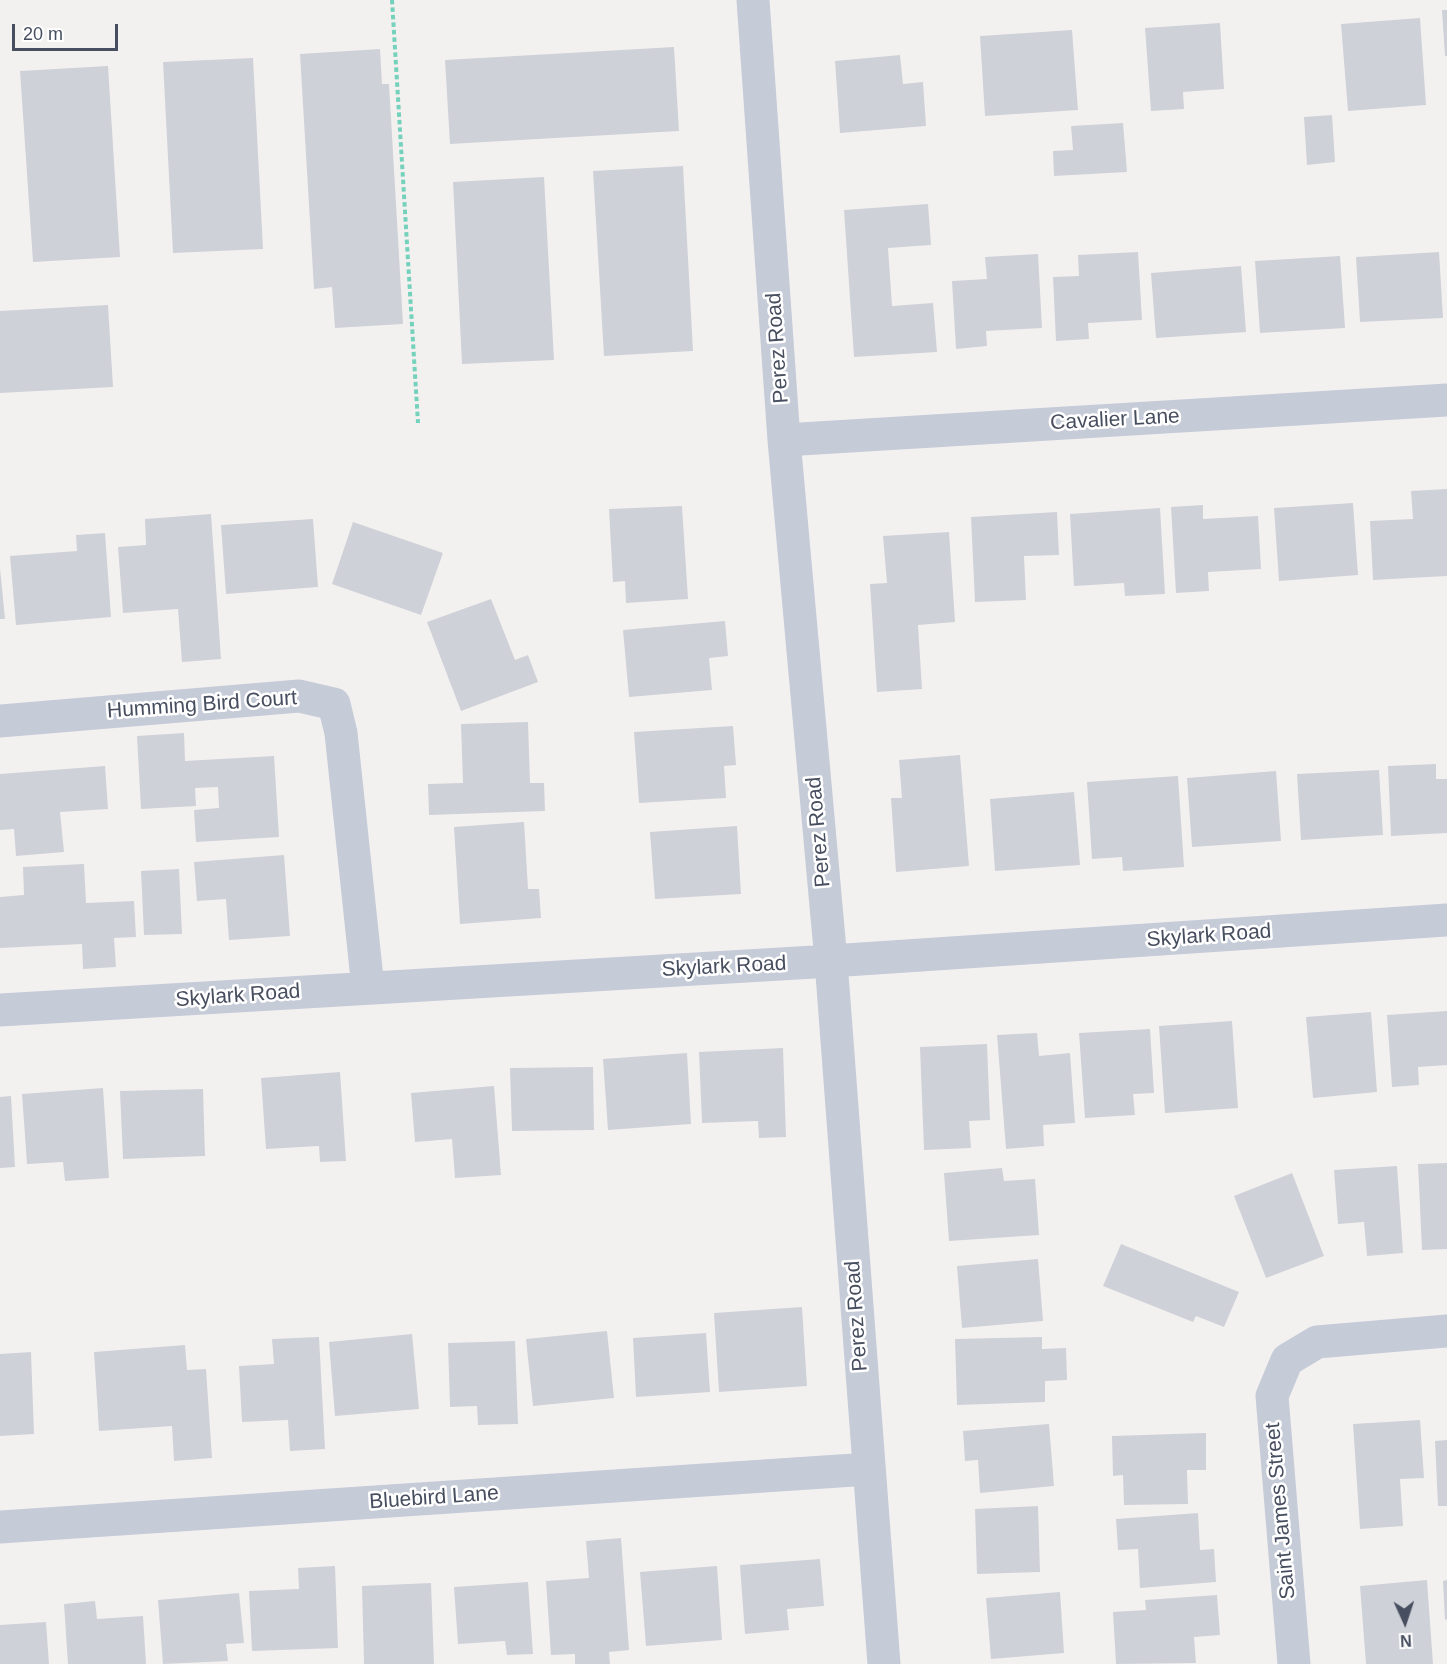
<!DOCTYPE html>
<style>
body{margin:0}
#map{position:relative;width:1447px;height:1664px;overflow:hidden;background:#f3f1f0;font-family:Arial,sans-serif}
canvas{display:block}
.north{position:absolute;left:1375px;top:1592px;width:60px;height:60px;-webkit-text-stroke:4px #fff;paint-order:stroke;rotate:177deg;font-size:16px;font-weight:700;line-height:24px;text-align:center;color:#474e5f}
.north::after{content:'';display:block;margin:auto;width:21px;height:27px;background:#474e5f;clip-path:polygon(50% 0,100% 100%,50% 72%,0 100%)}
.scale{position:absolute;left:12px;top:24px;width:106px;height:27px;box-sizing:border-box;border:3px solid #474e5f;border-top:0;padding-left:8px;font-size:18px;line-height:21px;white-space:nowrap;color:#474e5f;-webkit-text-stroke:4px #fff;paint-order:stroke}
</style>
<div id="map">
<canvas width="1447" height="1664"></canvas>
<div class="north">N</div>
<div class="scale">20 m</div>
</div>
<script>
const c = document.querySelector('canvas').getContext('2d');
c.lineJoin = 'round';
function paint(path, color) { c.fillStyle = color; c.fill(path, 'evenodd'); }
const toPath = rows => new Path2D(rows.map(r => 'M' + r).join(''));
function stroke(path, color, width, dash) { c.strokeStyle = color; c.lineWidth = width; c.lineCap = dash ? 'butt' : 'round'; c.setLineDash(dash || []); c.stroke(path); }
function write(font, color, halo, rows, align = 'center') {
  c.font = font + ' Arial,sans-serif'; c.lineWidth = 5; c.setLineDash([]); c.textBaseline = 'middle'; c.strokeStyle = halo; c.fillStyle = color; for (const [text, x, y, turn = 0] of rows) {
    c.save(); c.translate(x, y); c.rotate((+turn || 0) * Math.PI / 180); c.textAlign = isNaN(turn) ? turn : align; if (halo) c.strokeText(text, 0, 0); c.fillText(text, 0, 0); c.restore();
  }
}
paint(toPath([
 [1442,10,1447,10,1447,56,1445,56],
 [1420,18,1426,105,1348,111,1341,24],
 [1220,23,1224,89,1183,92,1184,109,1151,111,1145,28],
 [1072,30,1078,110,985,116,980,36],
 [674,47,679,131,450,144,445,60],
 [380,49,382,84,389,84,403,324,335,328,332,287,314,289,300,54],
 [900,55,903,84,923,82,926,126,840,133,835,61],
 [253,58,263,249,173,253,163,62],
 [108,66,120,257,33,262,20,71],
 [1332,115,1335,162,1307,165,1304,117],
 [1123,123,1127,172,1054,176,1053,151,1073,150,1071,126],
 [683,166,693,351,604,356,593,171],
 [544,177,554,360,462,364,453,182],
 [928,204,931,245,888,248,892,306,933,303,937,352,854,357,844,210],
 [1138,252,1142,320,1088,323,1089,339,1056,341,1053,277,1079,276,1078,255],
 [1439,252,1443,318,1360,322,1356,257],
 [1038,254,1042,328,986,331,987,346,956,349,952,281,987,279,985,257],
 [1340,256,1345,328,1260,333,1255,261],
 [1241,266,1246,332,1156,338,1151,273],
 [108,305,113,387,0,393,0,311],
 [1447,489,1447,576,1373,580,1370,521,1413,519,1411,491],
 [1353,503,1358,575,1279,581,1274,508],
 [1203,505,1203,519,1258,516,1261,569,1208,572,1209,591,1176,593,1171,507],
 [682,506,688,599,626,603,625,581,613,582,609,509],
 [1160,508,1165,594,1125,596,1124,583,1074,586,1070,514],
 [1057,512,1059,555,1024,556,1026,600,975,602,971,517],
 [211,514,221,659,182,662,178,609,123,613,118,547,146,545,145,519],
 [313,519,318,587,226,594,221,525],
 [353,522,443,553,421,615,332,584],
 [949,532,955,622,918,625,922,689,877,692,870,584,887,583,883,536],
 [105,533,111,617,16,625,10,556,77,551,76,535],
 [0,568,5,619,0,619],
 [491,599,515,660,528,655,538,682,461,711,427,622],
 [725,621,728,656,709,658,712,690,629,697,623,630],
 [528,722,530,783,544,783,545,811,429,815,428,784,463,783,461,724],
 [733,726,736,765,724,766,726,798,639,803,634,732],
 [184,733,185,761,274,756,279,837,196,842,194,810,219,808,218,787,195,788,196,806,141,809,137,736],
 [960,755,969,866,896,872,891,798,902,798,899,760],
 [1436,764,1436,779,1447,779,1447,833,1391,836,1388,766],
 [105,766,108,809,60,812,64,852,16,856,14,829,0,830,0,774],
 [1379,770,1383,835,1301,840,1297,774],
 [1276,771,1281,841,1192,847,1187,778],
 [1178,776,1184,867,1123,871,1122,857,1092,859,1087,782],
 [1074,792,1080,865,995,871,990,799],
 [524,822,528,889,539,889,541,918,460,924,454,827],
 [737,826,741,894,655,899,650,832],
 [284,855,290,936,229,940,226,899,197,901,194,862],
 [84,864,86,903,134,901,136,937,114,938,116,967,83,969,82,944,0,948,0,897,24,895,23,867],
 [179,869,182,934,144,935,141,871],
 [1447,1011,1447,1065,1418,1067,1419,1085,1392,1087,1387,1015],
 [1371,1012,1377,1092,1313,1098,1306,1017],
 [1232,1021,1238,1108,1165,1113,1159,1026],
 [1150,1029,1154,1093,1133,1094,1135,1115,1085,1118,1079,1033],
 [1037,1033,1039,1056,1070,1053,1075,1123,1043,1125,1044,1146,1006,1149,997,1035],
 [987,1044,990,1120,969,1121,971,1148,924,1150,920,1047],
 [783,1048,786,1137,759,1138,758,1121,702,1123,699,1052],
 [687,1053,691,1124,608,1130,603,1059],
 [593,1067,594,1130,512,1131,510,1068],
 [340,1072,346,1161,320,1162,319,1146,266,1149,261,1078],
 [494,1086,501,1175,455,1178,452,1139,415,1142,411,1093],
 [103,1088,109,1178,65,1181,63,1162,27,1164,22,1094],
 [203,1089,205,1156,123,1159,120,1091],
 [11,1096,15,1167,0,1168,0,1097],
 [1447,1163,1447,1249,1422,1250,1418,1164],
 [1397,1166,1403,1253,1367,1256,1364,1222,1338,1224,1334,1170],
 [1002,1168,1004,1181,1035,1179,1039,1235,949,1241,944,1173],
 [1292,1173,1324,1256,1266,1278,1234,1196],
 [1121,1244,1239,1292,1224,1327,1196,1316,1193,1322,1103,1286],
 [1038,1259,1043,1321,962,1328,957,1266],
 [802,1307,807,1386,719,1392,714,1313],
 [607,1331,614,1398,533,1406,526,1339],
 [706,1333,710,1392,636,1397,633,1338],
 [412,1334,419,1409,335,1416,329,1342],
 [319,1337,325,1449,290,1451,288,1420,242,1422,239,1366,274,1364,272,1339],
 [1042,1337,1042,1349,1066,1348,1067,1380,1045,1381,1045,1402,957,1405,955,1339],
 [515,1341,518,1424,478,1425,477,1406,450,1407,448,1343],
 [185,1345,187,1370,206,1369,212,1458,174,1461,172,1426,99,1431,94,1352],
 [31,1352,34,1434,0,1436,0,1354],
 [1420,1420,1424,1478,1400,1479,1403,1526,1360,1529,1353,1424],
 [1049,1424,1054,1486,980,1493,978,1460,965,1461,963,1431],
 [1206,1433,1206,1470,1187,1470,1188,1504,1124,1505,1123,1475,1113,1476,1112,1436],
 [1447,1440,1447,1506,1438,1506,1435,1441],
 [1038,1506,1040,1572,977,1574,975,1509],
 [1198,1513,1200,1550,1214,1549,1216,1582,1140,1588,1138,1549,1118,1550,1116,1519],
 [621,1538,629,1650,609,1652,610,1664,575,1664,575,1654,551,1655,546,1581,589,1578,586,1541],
 [820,1559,824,1606,787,1609,789,1630,745,1634,740,1565],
 [335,1566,338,1648,252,1651,249,1591,299,1589,298,1568],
 [717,1566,722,1640,646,1646,640,1572],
 [1427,1580,1433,1664,1366,1664,1360,1586],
 [1447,1580,1447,1619,1445,1620,1443,1581],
 [528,1582,533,1654,507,1655,505,1641,458,1644,454,1587],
 [431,1583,434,1664,364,1664,362,1586],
 [1060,1592,1064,1653,991,1659,986,1598],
 [239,1593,244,1643,226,1644,228,1661,163,1664,158,1600],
 [1217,1595,1220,1635,1194,1637,1196,1663,1116,1664,1113,1612,1146,1610,1145,1600],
 [95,1601,97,1619,143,1616,146,1664,68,1664,64,1604],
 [46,1622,49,1664,0,1664,0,1625]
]), '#cfd1d8');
stroke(toPath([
 [392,0,418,423]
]), '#74d1bb', 4, [4.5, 3]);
stroke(toPath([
 [753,0,784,440,831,961,884,1664],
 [784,440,1447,400],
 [0,721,299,696,334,704,341,733,368,988],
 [0,1010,831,961,1447,920],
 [0,1527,869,1469],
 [1294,1664,1272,1396,1287,1360,1317,1342,1447,1331]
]), '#c6cbd8', 33);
write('21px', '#474e5f', '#fff', [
 ["Perez Road",778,348,-94],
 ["Cavalier Lane",1115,420,-3],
 ["Humming Bird Court",202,705,-4],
 ["Perez Road",819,832,-95],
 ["Skylark Road",1209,936,-4],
 ["Skylark Road",724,967,-3],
 ["Skylark Road",238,996,-4],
 ["Perez Road",857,1316,-94],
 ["Bluebird Lane",434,1498,-4],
 ["Saint James Street",1281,1511,-95]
]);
</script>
